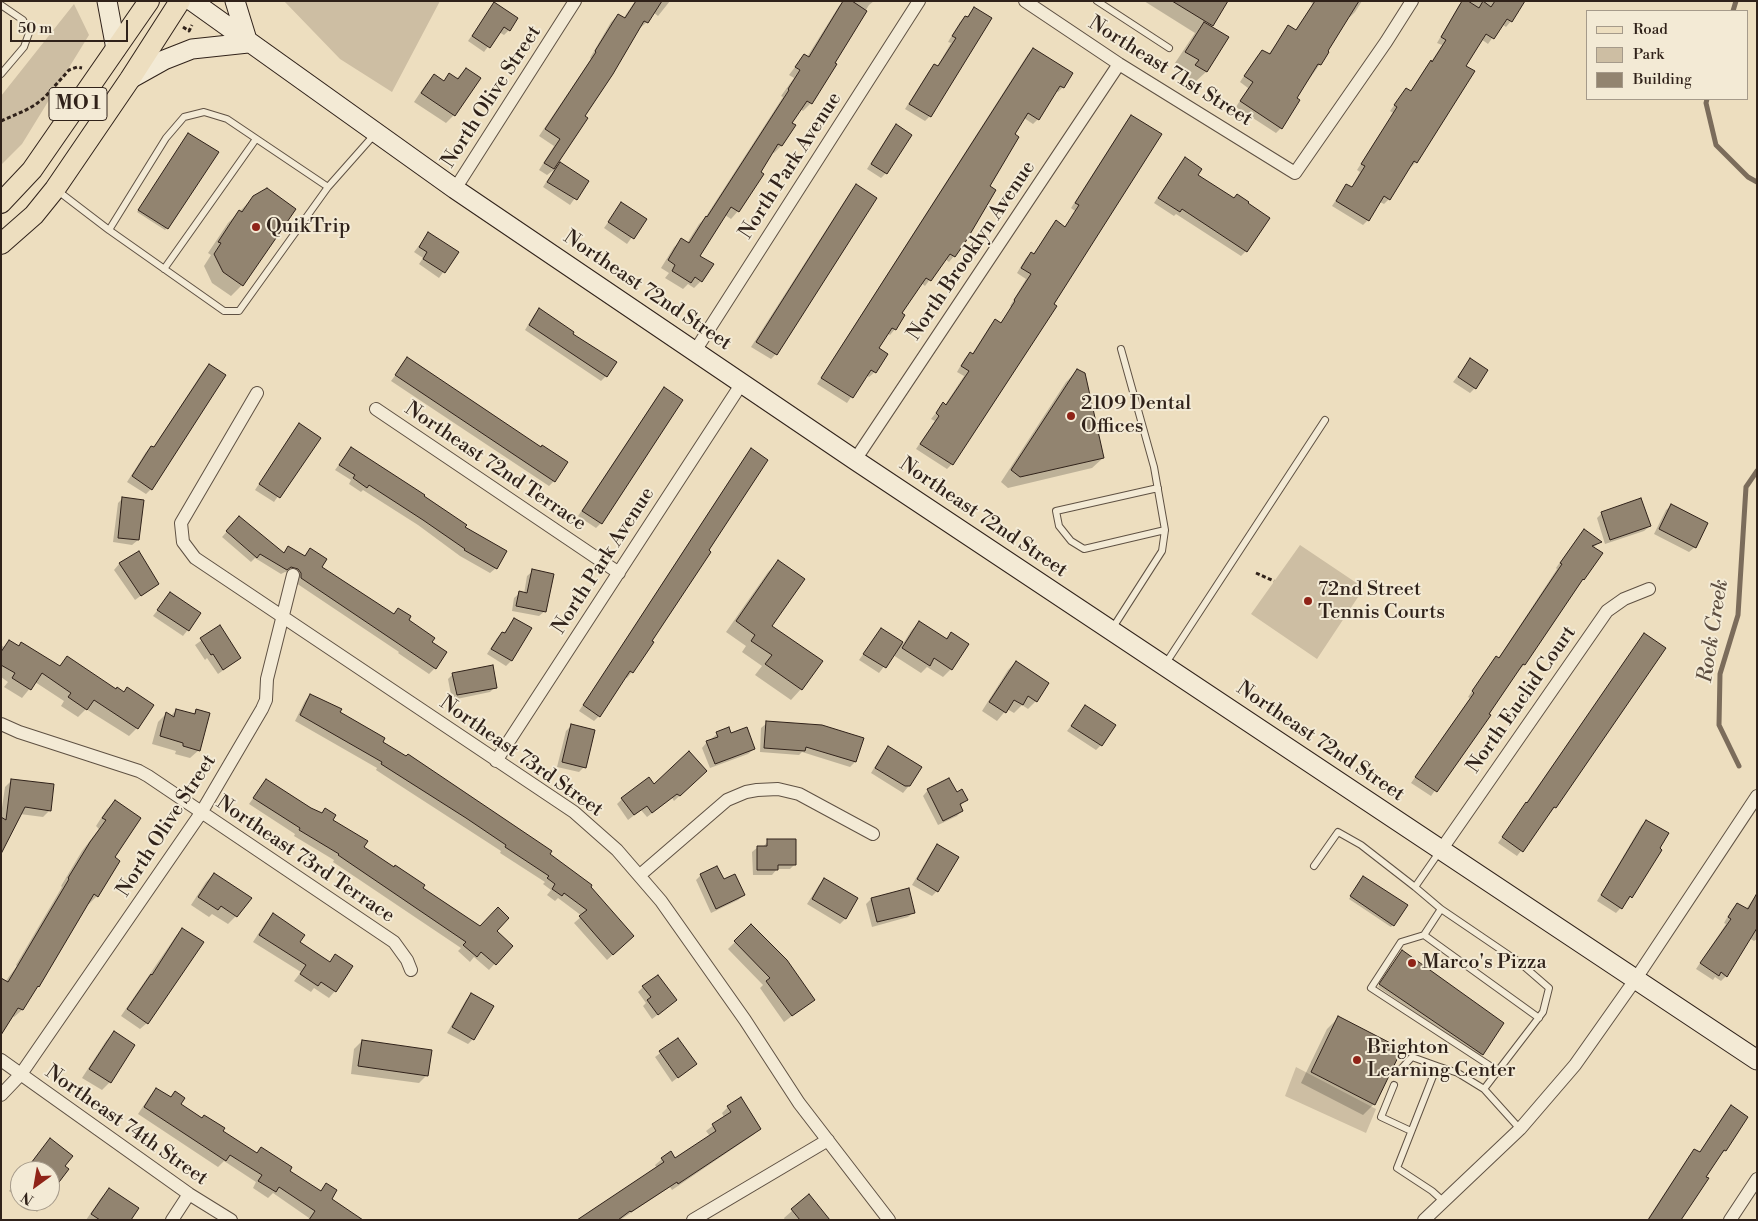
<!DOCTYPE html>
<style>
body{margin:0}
#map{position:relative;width:1758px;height:1221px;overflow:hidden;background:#eddebf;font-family:"Libre Bodoni",serif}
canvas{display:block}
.frame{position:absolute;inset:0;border:2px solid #30221a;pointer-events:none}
.legend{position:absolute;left:1586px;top:10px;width:162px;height:90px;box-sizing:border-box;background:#f3ead5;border:1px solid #a59a8a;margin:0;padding:6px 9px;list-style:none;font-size:15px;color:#30221a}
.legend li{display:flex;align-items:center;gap:10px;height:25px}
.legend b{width:25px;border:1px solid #a59a8a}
.north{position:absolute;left:10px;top:1161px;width:50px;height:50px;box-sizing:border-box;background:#f3ead5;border:1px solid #a59a8a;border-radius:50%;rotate:212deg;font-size:14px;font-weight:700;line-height:20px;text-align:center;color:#30221a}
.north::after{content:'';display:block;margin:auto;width:18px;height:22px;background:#8f2418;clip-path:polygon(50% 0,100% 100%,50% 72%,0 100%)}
.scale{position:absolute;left:10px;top:20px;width:118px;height:22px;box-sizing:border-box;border:2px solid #30221a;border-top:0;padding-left:6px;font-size:15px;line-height:18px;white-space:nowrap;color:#30221a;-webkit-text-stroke:4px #f3ead5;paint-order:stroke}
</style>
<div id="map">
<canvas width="1758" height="1221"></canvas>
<div class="frame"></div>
<ul class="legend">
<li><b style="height:6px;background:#eddebf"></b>Road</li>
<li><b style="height:14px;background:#cdbea3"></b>Park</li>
<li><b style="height:14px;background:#928470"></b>Building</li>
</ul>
<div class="north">N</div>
<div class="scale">50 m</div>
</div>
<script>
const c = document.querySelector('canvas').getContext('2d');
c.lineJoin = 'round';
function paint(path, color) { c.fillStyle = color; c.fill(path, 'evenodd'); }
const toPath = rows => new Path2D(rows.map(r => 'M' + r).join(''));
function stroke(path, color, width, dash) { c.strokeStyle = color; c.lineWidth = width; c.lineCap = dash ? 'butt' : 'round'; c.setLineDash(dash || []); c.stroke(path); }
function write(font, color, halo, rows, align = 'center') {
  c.font = font + ' "Libre Bodoni",serif'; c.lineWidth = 4; c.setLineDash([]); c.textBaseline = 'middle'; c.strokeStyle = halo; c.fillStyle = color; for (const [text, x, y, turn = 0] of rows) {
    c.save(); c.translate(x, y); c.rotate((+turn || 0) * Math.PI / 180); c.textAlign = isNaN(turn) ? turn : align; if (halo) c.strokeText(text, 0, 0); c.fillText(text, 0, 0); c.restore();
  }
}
paint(toPath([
 [284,1,440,1,392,92,340,59],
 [74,4,89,35,22,144,1,165,1,96],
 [1300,545,1364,588,1317,659,1251,614],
 [1296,1067,1376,1109,1366,1133,1285,1096]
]), '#cdbea3');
paint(toPath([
 [635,1,670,1,658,16,653,12,647,22,640,28,639,28,583,117,555,167,560,163,587,181,570,205,543,187,554,170,547,175,539,170,554,146,539,136,591,59,590,58,611,22,618,15,623,19],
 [844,1,874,1,869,5,833,64,835,65,811,103,803,111,800,109,791,123,794,126,781,146,774,153,772,152,738,211,731,219,725,215,699,257,701,281,694,288,688,284,683,289,665,278,669,273,661,268,674,247,682,240,687,243,699,224,705,218,783,97,781,96,794,78,789,75,804,55,807,57,839,6],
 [1144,1,1226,2,1210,27,1227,37,1206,72,1195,82,1186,76,1189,71,1175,63,1195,33],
 [1309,1,1362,1,1355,12,1350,17,1348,16,1320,64,1295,99,1281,128,1276,133,1236,107,1248,88,1240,82,1257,56,1263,51,1268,55,1288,27,1295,31,1313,4],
 [1463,1,1470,4,1472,1,1524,1,1511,21,1506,27,1502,24,1488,44,1481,39,1464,66,1416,162,1411,167,1409,166,1389,199,1384,204,1380,202,1368,220,1363,225,1332,206,1346,185,1351,188,1360,172,1357,170,1393,113,1390,111,1406,89,1410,92,1426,67,1431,62,1442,45,1437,43,1459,5],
 [494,3,509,30,504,35,499,32,484,52,468,41],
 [974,8,930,116,925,121,905,109,929,71,934,65,937,67,951,43,948,42,960,22,965,17,966,18],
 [1033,49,1063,87,1058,92,1056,91,1038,119,1033,124,1024,118,1013,135,954,256,949,262,945,259,925,286,921,283,900,314,903,316,895,329,890,335,887,333,877,348,886,354,875,372,869,377,866,375,847,403,817,384,1028,54],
 [466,69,454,115,446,123,414,102,426,84,434,76,443,82,450,75,456,79],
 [1131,117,952,464,947,469,916,449,935,421,931,419,943,404,945,405,964,376,957,372,965,358,970,353,972,354,990,326,995,321,1000,324,1011,307,1010,306,1026,279,1017,273,1026,258,1031,253,1033,255,1051,227,1056,222,1064,228,1075,211,1071,208,1126,122],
 [896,126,886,173,881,178,867,169,891,131],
 [186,136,167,228,165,230,137,212],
 [1185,159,1246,251,1241,256,1176,214,1174,216,1154,203,1180,164],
 [856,186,776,354,771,359,751,347,851,191],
 [254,197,242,285,231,296,212,283,204,266,211,255,208,253,228,223],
 [621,204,645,219,627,244,604,228],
 [428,234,457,253,439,278,419,264,423,258,414,252],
 [539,310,571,334,606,376,601,381,525,330,534,315],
 [407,359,554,481,549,486,391,381],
 [1470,360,1475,388,1470,393,1453,382],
 [209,365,151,489,146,494,127,482,146,452,151,447,153,448,204,370],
 [1077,371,1103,458,1092,468,1008,488,1001,482,1066,382],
 [664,389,601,523,596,528,578,516,659,394],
 [299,425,319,438,274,502,255,490,294,430],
 [351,448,463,527,496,568,490,573,460,556,418,525,363,490,361,492,349,484,351,480,335,470],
 [751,450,650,641,652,642,632,672,627,678,625,677,599,716,594,721,579,711,746,455],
 [123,498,138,540,132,545,113,542,118,503],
 [1672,505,1695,547,1689,552,1654,534,1666,510],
 [1602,513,1650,526,1644,531,1605,544,1597,518],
 [236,521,282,554,288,548,303,557,310,550,320,568,393,615,398,609,407,620,431,642,445,652,435,668,429,674,398,653,399,652,296,583,293,574,285,572,281,574,255,558,251,562,222,537],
 [1579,536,1600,542,1593,548,1583,579,1524,665,1519,670,1518,669,1487,714,1489,715,1431,796,1411,783,1470,698,1468,697,1491,663,1496,658,1498,659,1557,569,1556,568],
 [138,553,157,584,135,600,114,570,119,564],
 [778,562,770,626,801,689,791,700,755,675,762,666,742,652,746,646,726,632,768,572],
 [533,571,545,611,539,616,512,611,514,598,520,593,524,594,527,576],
 [170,594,200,614,183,636,153,616],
 [514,619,530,629,511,661,506,666,487,654,497,638,502,633,503,634],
 [919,622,945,639,951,634,951,669,943,677,927,667,921,673,893,655,879,673,859,660,881,629,903,644,911,631],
 [220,627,240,658,218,674,207,658,205,660,195,645],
 [1644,635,1664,648,1555,807,1517,856,1498,843],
 [9,642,18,647,21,644,58,667,67,658,115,690,152,705,137,728,129,736,86,709,78,717,61,706,64,701,35,682,22,698,4,687,8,682,1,677,1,645,4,647],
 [1016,662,1036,701,1028,709,1022,705,1014,713,1007,709,997,721,982,711,1008,670],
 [453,674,495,687,490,692,452,700,448,679],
 [310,695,549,854,627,942,607,960,574,923,582,916,558,898,555,901,547,895,551,890,543,884,545,882,500,853,501,851,376,770,377,768,295,721,305,701],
 [1086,706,1101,745,1096,750,1067,731],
 [176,710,192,715,197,710,199,750,190,758,175,754,176,751,152,744,158,722,166,714,170,717],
 [767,723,862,739,855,762,850,767,802,752,799,755,760,752,761,728],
 [571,726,584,767,579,772,557,767,566,731],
 [728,729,730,735,754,749,748,754,710,768,702,748,707,742,712,741,711,739,717,734],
 [889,748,920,767,908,787,903,793,871,773,883,753],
 [706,771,674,801,672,798,647,817,641,810,628,820,617,804,622,799,654,786],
 [12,780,50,810,43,817,20,814,1,851,1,815,5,787],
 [266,780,321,814,325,809,332,821,362,847,480,927,495,932,511,946,489,970,474,957,470,962,458,951,461,948,333,862,334,860,294,836,295,834,249,804],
 [928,790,956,794,966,800,960,806,962,810,957,816,938,825,923,796],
 [115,802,113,858,97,896,89,904,88,903,22,1010,14,1017,12,1016,5,982,17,966,16,965,62,887,61,886,82,851,99,829,96,826,107,809],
 [1646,821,1631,897,1616,913,1597,901,1641,826],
 [768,841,795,864,790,869,777,869,772,875,753,875,752,852,758,847,763,847],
 [937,846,937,891,932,896,912,885,932,851],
 [214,874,236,916,228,924,212,914,209,917,191,905,206,882],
 [701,875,723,881,744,895,738,900,711,913,696,880],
 [1361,879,1393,925,1391,927,1349,899],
 [824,880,856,899,845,919,840,924,807,904,819,885],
 [1757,894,1757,939,1754,941,1749,938,1726,976,1721,981,1715,977,1713,980,1696,969,1726,924,1724,923,1732,909,1737,904,1746,909],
 [871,899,914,912,908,917,872,927,866,904],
 [273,915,299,943,329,963,335,956,335,991,329,998,314,988,311,992,294,981,301,972,253,942,266,922],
 [751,926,813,1000,784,1022,760,988,763,985,728,949],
 [182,929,147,1023,140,1029,121,1016,176,936],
 [1400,953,1502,1024,1480,1057,1378,987],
 [643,987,670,1005,652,1019,643,1006,646,1003,638,992],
 [471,995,473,1039,468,1044,447,1033,466,1000],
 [1338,1018,1374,1104,1363,1115,1301,1083,1327,1029],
 [114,1033,110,1082,102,1090,82,1078,106,1041],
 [678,1040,695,1064,672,1082,655,1057],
 [362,1041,427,1075,419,1083,351,1074,354,1049],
 [157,1089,170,1098,175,1093,180,1104,256,1154,261,1148,288,1171,319,1192,327,1185,330,1199,353,1220,308,1220,309,1218,273,1193,268,1198,253,1188,256,1182,224,1161,218,1167,138,1114,150,1096],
 [728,1107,760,1128,753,1135,672,1190,670,1187,620,1220,580,1220,657,1168,655,1165,662,1159,675,1160,710,1136,706,1131,724,1117,722,1113],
 [1731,1107,1747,1118,1725,1151,1719,1156,1680,1220,1647,1220,1689,1156,1695,1150,1699,1153,1725,1113],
 [42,1148,63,1166,55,1186,57,1188,50,1197,50,1171,25,1171],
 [20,1177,20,1199,9,1191],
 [109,1190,129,1220,86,1220,101,1198],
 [809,1196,829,1220,785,1220,784,1218],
 [23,1201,47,1201,37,1212]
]), '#0003');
stroke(toPath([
 [1733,11,1736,1],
 [1707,99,1706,103,1716,145,1748,177,1757,182],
 [1739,766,1719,725,1720,674,1738,615,1746,487,1757,471]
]), '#7b6c5b', 5);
const building = toPath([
 [636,1,662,1,648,23,644,21,613,74,585,116,588,118,554,169,544,163,560,139,545,129,596,52,595,51,618,14,625,18,636,1],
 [843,1,852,1,867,11,835,63,837,64,812,104,807,101,792,123,796,125,782,146,778,144,761,172,764,174,739,212,731,207,700,256,714,264,702,282,695,277,691,283,672,271,675,265,668,260,681,238,689,243,706,216,707,217,789,90,788,89,800,70,795,67,804,54,809,57,843,1],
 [1172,1,1228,1,1213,26,1172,1],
 [1315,1,1359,1,1328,51,1329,52,1321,65,1318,64,1297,98,1300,100,1282,129,1240,101,1253,82,1244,76,1262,50,1270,54,1288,25,1296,30,1315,1],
 [1462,1,1468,1,1479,8,1483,1,1491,7,1495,1,1525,1,1512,22,1507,19,1494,39,1486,34,1466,66,1475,71,1417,163,1414,161,1390,200,1384,196,1369,221,1336,201,1346,184,1352,187,1365,166,1361,164,1397,107,1394,105,1406,88,1411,91,1431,60,1432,62,1446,40,1441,37,1462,1],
 [494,2,518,18,510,31,504,27,490,48,472,36,494,2],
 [974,7,992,18,931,117,909,104,934,64,938,66,956,38,952,36,965,16,968,17,974,7],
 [1204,22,1229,37,1207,72,1195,65,1199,60,1185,52,1204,22],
 [1033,48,1073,73,1064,88,1060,86,1039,120,1028,113,1015,134,1019,137,990,186,996,190,966,241,955,257,950,254,931,281,926,278,902,313,905,315,896,330,892,328,879,348,888,354,876,373,871,370,853,398,821,378,1033,48],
 [466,68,481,78,455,116,421,93,434,74,444,81,449,73,458,79,466,68],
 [1131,115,1162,134,1054,304,1057,306,953,465,920,444,939,416,936,413,943,402,946,405,969,371,961,366,970,352,973,354,995,319,1001,323,1015,301,1014,300,1031,274,1021,268,1031,252,1034,254,1056,220,1065,227,1079,205,1075,203,1131,115],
 [896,124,912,135,887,174,871,164,896,124],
 [188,133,219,152,168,229,138,210,188,133],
 [1185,157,1202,169,1198,175,1234,198,1237,194,1249,202,1248,203,1270,218,1247,252,1182,209,1180,212,1158,198,1185,157],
 [560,162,589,181,577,200,547,182,560,162],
 [856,184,877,198,777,355,756,342,856,184],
 [267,188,296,209,243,286,223,272,214,254,221,243,218,242,239,210,242,212,253,196,267,188],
 [621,202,647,219,634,239,608,222,621,202],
 [428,232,459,252,445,273,423,259,427,252,419,247,428,232],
 [539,308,574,332,573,334,617,362,607,377,529,325,539,308],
 [407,357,541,447,542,445,568,462,555,482,395,375,407,357],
 [1470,358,1488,370,1476,389,1458,377,1470,358],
 [209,364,226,375,152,490,132,476,151,446,154,447,209,364],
 [1077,369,1085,373,1104,458,1020,477,1011,470,1077,369],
 [664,387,683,400,602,524,582,511,664,387],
 [299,423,321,438,280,498,259,484,299,423],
 [351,447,425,495,424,496,467,525,465,527,507,551,497,569,464,550,465,549,423,520,369,485,367,488,353,478,355,475,339,465,351,447],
 [751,448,768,460,709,550,711,552,652,641,654,642,633,673,630,671,600,717,583,705,751,448],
 [122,497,144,500,139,540,118,538,122,497],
 [1641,498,1651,526,1610,540,1601,512,1641,498],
 [1671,504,1708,523,1696,548,1659,529,1671,504],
 [239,516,284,553,288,546,305,556,310,548,327,559,322,567,394,614,398,608,411,616,409,620,435,638,432,642,447,652,436,669,301,578,301,573,298,569,291,567,287,570,260,554,257,558,226,531,239,516],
 [1584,529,1602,542,1592,546,1603,553,1584,580,1583,579,1525,665,1523,664,1489,714,1491,715,1437,792,1415,777,1474,693,1472,691,1496,656,1499,658,1562,564,1560,563,1584,529],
 [139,551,159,584,141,596,119,563,139,551],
 [778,560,805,579,772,626,823,661,802,690,765,664,772,655,751,641,755,635,736,621,778,560],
 [532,569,554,574,546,612,516,606,519,591,527,593,532,569],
 [170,592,201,613,189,631,157,610,170,592],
 [514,618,532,628,512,661,491,649,502,632,505,633,514,618],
 [919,621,947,639,951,632,969,644,952,670,934,658,930,666,902,648,919,621],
 [220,625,241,658,223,670,213,654,211,655,200,638,220,625],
 [881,628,903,642,886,668,863,654,881,628],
 [1644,633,1666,648,1556,808,1554,807,1523,852,1502,837,1526,802,1527,803,1644,633],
 [9,640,19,646,21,642,60,666,67,656,116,689,117,687,124,692,127,687,154,705,138,729,94,700,87,710,68,697,71,693,42,673,31,690,12,678,15,673,1,665,1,652,9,640],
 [1016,661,1049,683,1037,702,1028,696,1023,705,1014,700,1006,713,989,702,1016,661],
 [493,665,497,688,457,695,452,673,493,665],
 [310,694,342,709,340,712,385,738,383,742,406,756,408,754,552,851,550,854,592,885,591,887,634,936,613,955,579,916,587,910,564,893,562,896,552,889,555,884,547,878,549,876,505,847,506,845,466,818,381,764,382,762,300,715,310,694],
 [1085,705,1116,725,1102,746,1071,726,1085,705],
 [176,709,195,714,196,709,210,713,200,751,183,746,183,743,160,736,166,712,174,717,176,709],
 [766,721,822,725,864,738,856,762,806,747,805,751,764,748,766,721],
 [571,724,595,730,586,768,562,762,571,724],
 [729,727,731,733,747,727,755,749,715,764,706,741,718,737,716,732,729,727],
 [888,746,922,767,910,786,905,786,875,768,888,746],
 [689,751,707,771,680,796,677,794,652,813,647,806,634,815,621,798,649,777,654,784,689,751],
 [949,778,957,792,962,789,968,800,960,804,963,811,943,821,927,789,949,778],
 [11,779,54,784,51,811,25,807,1,854,1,817,6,820,11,779],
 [266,779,311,808,322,813,325,808,336,815,333,820,368,841,364,847,394,867,395,865,425,885,423,888,480,926,498,907,509,918,497,931,513,946,496,965,481,952,477,957,463,945,466,942,338,855,339,854,299,830,300,828,253,798,266,779],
 [115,800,141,818,115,857,120,861,98,897,94,894,39,987,38,986,23,1010,18,1008,1,1035,1,978,8,982,69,879,68,878,90,842,106,820,102,818,115,800],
 [1646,820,1669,833,1660,848,1662,850,1632,898,1630,896,1622,909,1601,895,1646,820],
 [767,839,796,839,796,865,778,865,778,870,757,870,757,846,767,846,767,839],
 [937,844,959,857,938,892,917,879,937,844],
 [717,866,724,879,735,874,745,895,716,909,700,874,717,866],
 [214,873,252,898,237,917,221,906,218,910,198,897,214,873],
 [1363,876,1408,905,1394,926,1350,896,1363,876],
 [824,878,858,898,846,919,812,899,824,878],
 [909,888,915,913,877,922,871,898,909,888],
 [1757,893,1757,928,1727,977,1721,972,1719,976,1700,963,1731,919,1728,917,1737,903,1748,909,1757,893],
 [273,913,305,935,300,942,330,962,335,954,353,966,336,992,321,982,318,986,300,974,306,965,259,935,273,913],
 [751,924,787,960,815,1000,792,1016,766,981,770,978,734,941,751,924],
 [182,928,204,942,148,1024,127,1009,151,974,152,975,182,928],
 [1402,950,1504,1023,1483,1055,1379,984,1402,950],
 [658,975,677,1000,658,1015,647,1000,651,997,642,986,658,975],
 [471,993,494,1006,474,1040,452,1027,471,993],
 [1338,1016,1402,1049,1375,1105,1311,1072,1338,1016],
 [114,1031,135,1045,111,1083,89,1069,114,1031],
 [678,1038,697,1064,678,1078,659,1051,678,1038],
 [362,1040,432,1050,428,1076,358,1066,362,1040],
 [156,1088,171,1097,175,1091,185,1098,181,1104,202,1118,204,1115,225,1128,223,1131,257,1153,261,1147,292,1167,290,1171,321,1191,326,1183,337,1190,332,1199,363,1220,309,1220,315,1211,279,1187,276,1192,258,1181,262,1175,230,1155,226,1161,144,1107,156,1088],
 [741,1097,761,1129,678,1184,677,1182,631,1212,630,1211,618,1220,577,1220,664,1162,661,1158,671,1151,675,1158,716,1131,712,1124,731,1112,727,1106,741,1097],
 [1731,1105,1748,1117,1726,1151,1724,1150,1706,1177,1709,1178,1681,1220,1648,1220,1694,1149,1700,1152,1731,1105],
 [50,1138,73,1156,65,1166,69,1169,50,1194,50,1171,25,1171,50,1138],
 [109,1188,139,1208,131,1220,100,1220,91,1214,109,1188],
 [809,1194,830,1220,800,1220,791,1209,809,1194]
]);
paint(building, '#928470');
stroke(building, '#30221a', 1);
const lane = toPath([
 [1097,1,1169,48],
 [1,5,23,20,29,33,24,47,1,74],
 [58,191,109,230,224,311,239,311,328,187,374,135],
 [109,230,166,138,184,117,204,112,227,119,328,187],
 [164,269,256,139],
 [1158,488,1056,511,1059,526,1071,541,1084,549,1165,530],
 [1112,629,1162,551,1165,530,1154,467,1121,349],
 [1166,663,1325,420],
 [1440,851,1415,887,1441,909,1519,962,1549,988,1543,1012,1484,1089,1520,1129],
 [1314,866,1338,832,1361,845,1415,887],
 [1424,935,1441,909],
 [1400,1070,1412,1057,1437,1066],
 [1498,1071,1371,988,1401,942,1424,935,1539,1018],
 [1394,1085,1381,1117,1411,1131],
 [1443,1201,1432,1191,1397,1168,1437,1066,1458,1073,1484,1089]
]);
const street = toPath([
 [1025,1,1119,64,1295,173,1386,42,1412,1],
 [455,189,575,1],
 [695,351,919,1],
 [257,393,181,523,183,542,195,558,574,812,617,850,661,901,745,1020,799,1103,889,1220],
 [376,409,619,573],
 [855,460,1119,64],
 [1,724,19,732,139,771,148,776,394,942,407,960,411,970],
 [496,761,742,383],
 [1441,850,1607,611,1624,599,1649,589],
 [640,875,727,800,746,792,757,790,778,789,799,794,873,834],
 [1,1060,189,1194,231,1220],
 [1,1095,21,1074,201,813,262,709,266,700,267,679,293,575],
 [172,1220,189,1194],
 [693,1220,828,1140],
 [1424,1220,1520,1129,1575,1065,1635,980,1757,796],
 [1730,1220,1757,1179]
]);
const secondary = toPath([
 [107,1,116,49],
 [192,1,455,189,855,460,1757,1060],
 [235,1,248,43],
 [130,79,164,60,192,49,248,43]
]);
const primary = toPath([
 [1,203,32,170,149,1],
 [1,244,34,215,55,189,130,79,180,1]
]);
stroke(lane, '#5f5143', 8);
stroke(street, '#5f5143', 14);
stroke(secondary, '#30221a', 21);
stroke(primary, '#30221a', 22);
stroke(toPath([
 [183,27,189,31,192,25],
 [1,121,24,111,35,105,45,97,69,70,77,67,82,68],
 [1256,573,1274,581]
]), '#30221a', 3, [4, 2.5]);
stroke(lane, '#f3ead5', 6);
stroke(street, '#f3ead5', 12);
stroke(secondary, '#f3ead5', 19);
stroke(primary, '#eddebf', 20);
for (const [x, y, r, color] of [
 [256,227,5,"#8f2418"],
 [1071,416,5,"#8f2418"],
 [1308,601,5,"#8f2418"],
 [1412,963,5,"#8f2418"],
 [1357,1060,5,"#8f2418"]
]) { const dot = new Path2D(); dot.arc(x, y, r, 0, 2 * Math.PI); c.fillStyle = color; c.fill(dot); stroke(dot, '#f3ead5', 2); }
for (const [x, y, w] of [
 [78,104,58]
]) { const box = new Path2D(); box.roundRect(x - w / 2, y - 16.5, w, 33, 4); c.fillStyle = '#f3ead5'; c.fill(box); stroke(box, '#30221a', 1); }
write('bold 19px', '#30221a', null, [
 ["MO 1",78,104]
]);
write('20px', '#30221a', '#f3ead5', [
 ["Northeast 71st Street",1170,72,32],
 ["North Olive Street",492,97,-57],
 ["North Park Avenue",791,166,-57],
 ["North Brooklyn Avenue",972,251,-56],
 ["Northeast 72nd Street",647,291,34],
 ["Northeast 72nd Terrace",495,467,34],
 ["Northeast 72nd Street",983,518,34],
 ["North Park Avenue",604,561,-57],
 ["North Euclid Court",1522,700,-55],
 ["Northeast 72nd Street",1320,742,34],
 ["Northeast 73rd Street",521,757,35],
 ["North Olive Street",167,826,-57],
 ["Northeast 73rd Terrace",305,860,34],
 ["Northeast 74th Street",126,1126,35]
]);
write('20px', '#30221a', '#f3ead5', [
 ["QuikTrip",266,227],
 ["2109 Dental",1081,404],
 ["Offices",1081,427],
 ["72nd Street",1318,590],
 ["Tennis Courts",1318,613],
 ["Marco's Pizza",1422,963],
 ["Brighton",1367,1048],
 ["Learning Center",1367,1071]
], 'left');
write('italic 21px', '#5c4d40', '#f3ead5', [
 ["Rock Creek",1714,631,-81]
]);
</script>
